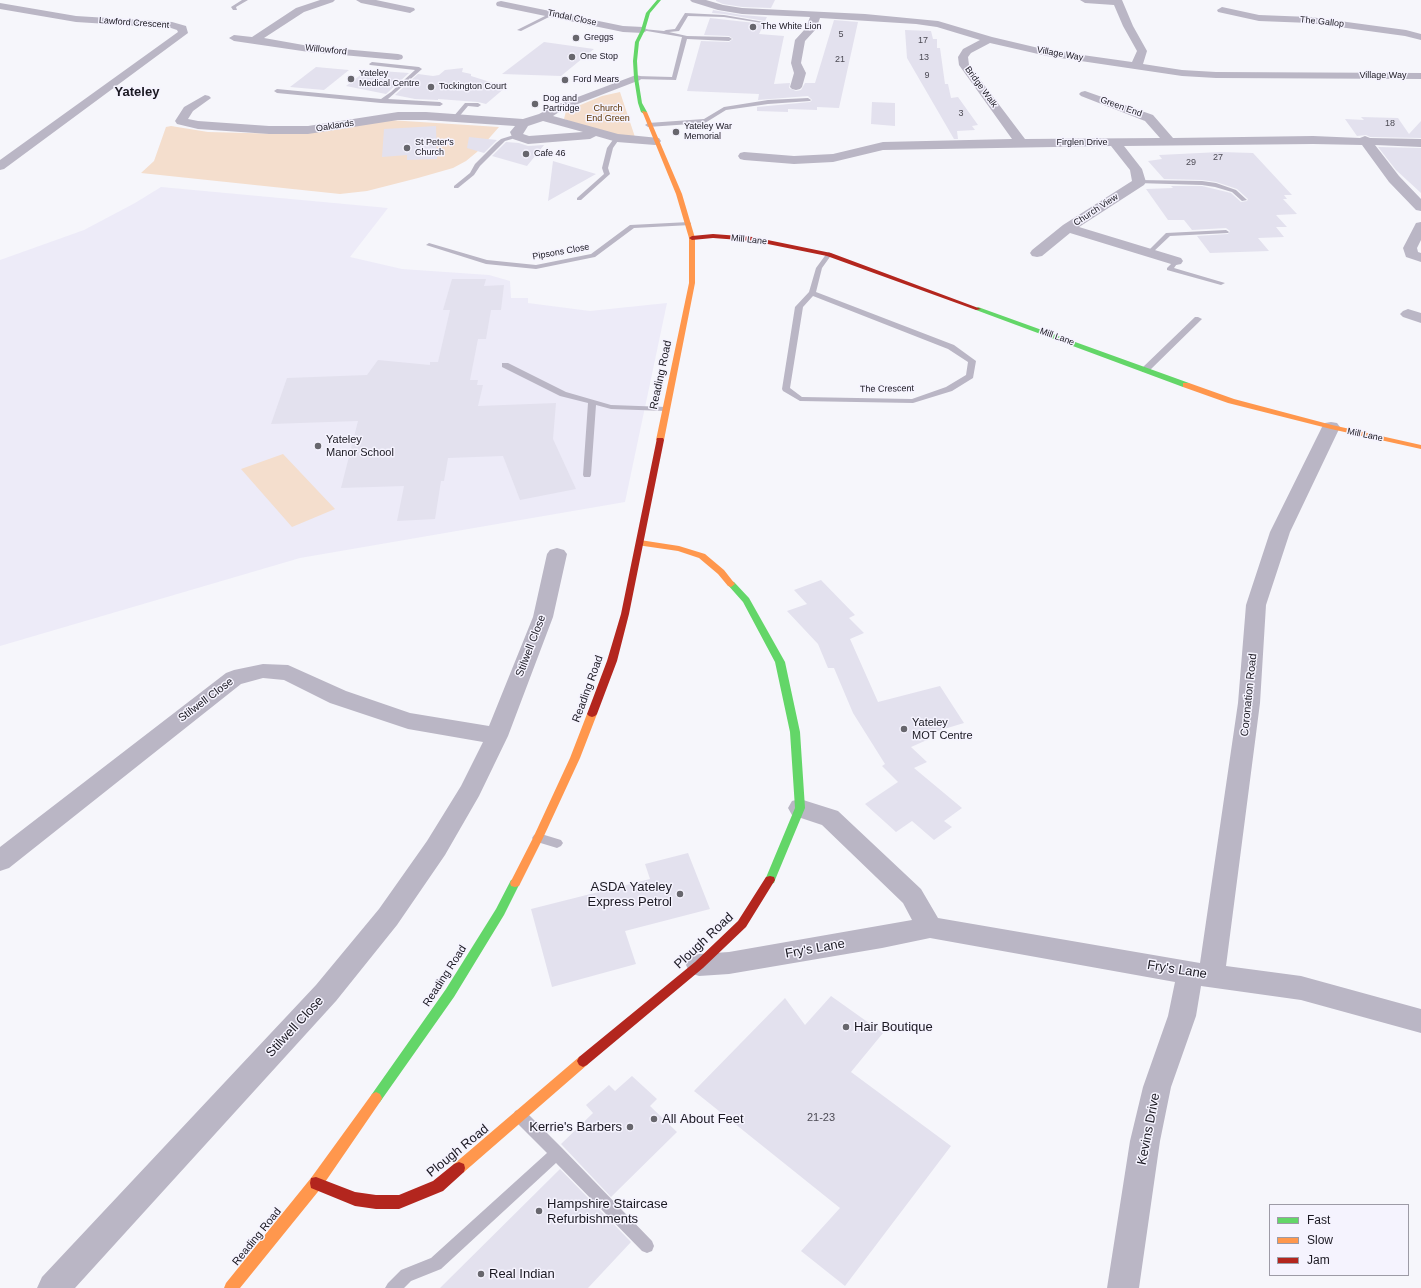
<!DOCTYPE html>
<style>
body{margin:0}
#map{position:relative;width:1421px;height:1288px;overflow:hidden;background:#f6f6fb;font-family:Arial,sans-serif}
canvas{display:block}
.legend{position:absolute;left:1269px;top:1204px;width:140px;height:72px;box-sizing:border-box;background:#f5f3fe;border:1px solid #9d9ba6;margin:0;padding:5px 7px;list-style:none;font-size:12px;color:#1a1821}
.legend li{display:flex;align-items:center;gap:8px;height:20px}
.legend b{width:20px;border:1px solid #9d9ba6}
</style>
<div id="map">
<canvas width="1421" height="1288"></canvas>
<ul class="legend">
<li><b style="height:5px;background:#63d668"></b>Fast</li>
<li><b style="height:5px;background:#ff974d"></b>Slow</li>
<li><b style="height:5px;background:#b3261e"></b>Jam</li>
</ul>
</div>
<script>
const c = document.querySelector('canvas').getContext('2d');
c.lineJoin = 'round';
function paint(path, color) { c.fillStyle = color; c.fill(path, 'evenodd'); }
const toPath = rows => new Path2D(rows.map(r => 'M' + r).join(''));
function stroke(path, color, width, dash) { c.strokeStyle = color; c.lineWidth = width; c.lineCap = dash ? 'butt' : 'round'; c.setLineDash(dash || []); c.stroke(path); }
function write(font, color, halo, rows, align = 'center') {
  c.font = font + ' Arial,sans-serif'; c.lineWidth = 3; c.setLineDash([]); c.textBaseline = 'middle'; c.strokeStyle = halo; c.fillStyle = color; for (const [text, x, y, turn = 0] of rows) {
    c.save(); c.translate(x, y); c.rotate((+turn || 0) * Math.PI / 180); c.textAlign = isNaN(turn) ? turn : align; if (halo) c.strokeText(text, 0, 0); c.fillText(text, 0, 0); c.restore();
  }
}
paint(toPath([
 [161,187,388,208,350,257,402,269,489,275,510,281,511,298,528,298,528,303,590,311,667,303,625,502,300,558,0,646,0,260,84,230,135,203]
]), '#edebf8');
paint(toPath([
 [620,92,635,137,626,137,585,127,564,119,566,111,602,96],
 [389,120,499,127,477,152,466,161,453,168,418,178,367,191,340,194,141,173,154,161,166,127,171,126,208,132,285,134,302,134],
 [283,454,335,509,292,527,241,469]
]), '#f4decd');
paint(toPath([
 [716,0,775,0,771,8,742,7,723,4,716,1],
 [713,10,742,15,767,17,765,21,724,14,712,13],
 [710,18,764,24,759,34,784,36,774,84,790,83,789,88,796,91,801,90,805,83,815,83,834,20,858,22,839,108,817,107,817,110,788,109,788,112,757,111,757,107,810,102,812,100,808,96,758,100,759,94,687,91,701,41,729,42,733,39,729,36,704,35],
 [905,30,931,31,933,39,937,39,937,48,940,48,945,84,948,84,951,98,958,97,978,125,972,126,975,130,957,131,958,139,954,139,907,58],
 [544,42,594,49,561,76,502,74],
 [316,67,349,70,324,90,290,87],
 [463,68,462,72,471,74,471,76,506,87,486,104,478,102,438,99,438,100,415,99,395,95,418,74,433,76,439,75,445,70],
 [367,70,409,73,386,94,346,86],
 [872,102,895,103,895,126,871,124],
 [1361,117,1398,118,1409,134,1421,121,1421,138,1370,137,1366,135,1357,136,1345,119,1364,120],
 [436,126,437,159,407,160,407,155,382,157,384,129],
 [469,137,497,140,484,153,467,148],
 [506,142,519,143,528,146,544,145,527,166,492,156],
 [1378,147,1421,148,1421,193,1396,170],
 [1220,152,1253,153,1292,195,1284,195,1287,199,1283,199,1297,214,1276,215,1287,227,1276,227,1284,237,1258,238,1269,251,1210,253,1197,236,1228,234,1230,231,1226,228,1192,230,1184,220,1168,220,1146,189,1173,188,1171,186,1202,186,1231,193,1241,202,1247,201,1248,199,1237,189,1216,182,1202,180,1164,179,1148,161,1162,159,1159,155],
 [553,161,596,174,548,201],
 [452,279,486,279,484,286,504,285,501,310,491,310,486,339,478,339,470,380,478,380,477,385,483,385,478,406,556,403,553,439,576,489,520,500,503,456,448,458,444,481,441,481,435,519,397,521,404,486,341,488,358,421,271,424,287,378,367,375,378,360,430,365,430,362,438,362,450,310,443,310],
 [821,580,855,615,849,618,864,633,850,639,878,702,940,686,964,723,924,735,927,740,911,747,927,762,914,768,962,808,944,821,952,827,934,840,912,821,896,832,865,804,898,782,882,766,885,764,853,713,834,668,828,668,818,644,787,611,807,604,794,590],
 [688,853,710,909,625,931,636,964,552,987,531,909,650,879,645,864],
 [831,996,883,1033,851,1072,951,1146,845,1286,801,1251,840,1208,694,1091,785,998,805,1025],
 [632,1076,657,1099,650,1106,677,1132,611,1197,561,1144,593,1113,586,1105,609,1085,615,1091],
 [560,1169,631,1242,588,1288,440,1288]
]), '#e3e1ee');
paint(toPath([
 [242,0,248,0,236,7,237,10,233,10,231,7,242,0],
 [551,13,555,14,521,31,517,30,551,13],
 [685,13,724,15,764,22,762,23,724,17,688,16,679,31,669,32,687,36,729,37,732,39,729,41,687,39,676,80,634,79,633,78,636,76,672,77,682,37,641,30,643,29,664,31,666,30,675,29,685,13],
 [372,62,419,67,422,69,388,99,440,102,443,104,440,106,381,103,277,93,274,91,277,89,381,99,391,92,415,70,370,65,369,64,372,62],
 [808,98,811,100,810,101,768,104,726,110,705,123,648,127,645,125,648,123,704,119,724,107,768,100,808,98],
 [465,103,478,103,481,105,478,107,468,106,457,119,453,119,453,117,465,103],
 [517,134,520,136,519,137,505,141,480,166,474,175,458,188,454,188,454,186,470,173,475,164,496,143,501,139,517,134],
 [615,137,620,138,613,148,608,168,610,174,581,200,577,200,577,198,604,174,602,168,607,148,615,137],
 [1139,180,1202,181,1216,183,1236,190,1247,200,1242,201,1232,192,1215,187,1202,185,1137,183,1137,181,1139,180],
 [689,222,691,223,691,225,634,228,595,257,536,269,486,264,426,245,429,243,487,260,536,265,591,254,630,225,689,222],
 [1226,230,1229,232,1228,233,1170,236,1152,253,1147,252,1166,233,1226,230],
 [829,252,832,254,822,268,816,292,954,345,976,361,973,378,952,391,913,403,800,401,783,391,782,389,795,307,809,292,816,268,827,253,829,252],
 [813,296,948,349,968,362,966,375,946,387,912,399,802,397,790,388,803,307,813,296],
 [1176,259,1179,261,1174,268,1225,283,1221,285,1167,270,1167,268,1176,259],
 [1195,317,1198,317,1202,319,1148,372,1142,372,1142,368,1195,317],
 [502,363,508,363,566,392,611,405,666,407,670,409,666,411,611,409,596,405,591,475,590,477,584,477,583,475,588,403,560,396,502,367,502,363],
 [538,833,561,840,563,843,561,846,557,848,534,841,532,838,534,835,538,833],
 [520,1109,525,1111,562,1148,652,1241,654,1246,652,1251,647,1253,642,1251,556,1163,441,1269,411,1281,404,1288,385,1288,388,1283,401,1270,431,1258,547,1153,515,1121,513,1116,515,1111,520,1109]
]), '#bab6c5');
paint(toPath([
 [320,0,335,0,333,2,304,12,264,38,309,46,398,54,402,55,403,57,402,59,398,60,309,52,234,41,229,38,234,35,252,37,296,8,320,0],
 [356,0,376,0,414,8,415,10,410,13,361,3,356,0],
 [690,0,706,0,723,5,742,8,865,14,938,21,992,37,1047,50,1132,62,1137,51,1123,26,1114,5,1085,3,1080,0,1122,0,1133,26,1147,51,1143,64,1182,70,1216,72,1421,73,1421,79,1216,78,1182,76,1047,56,990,43,971,53,968,57,969,65,1025,139,1160,138,1145,121,1081,96,1079,94,1081,92,1085,91,1153,115,1173,138,1313,136,1360,138,1365,136,1370,138,1421,139,1421,147,1375,145,1399,176,1421,199,1421,211,1416,210,1389,182,1362,145,1313,144,1124,146,1142,169,1146,182,1144,185,1079,227,1181,258,1183,261,1181,264,1176,265,1171,264,1070,233,1042,256,1037,257,1032,256,1030,253,1032,250,1063,225,1132,181,1130,170,1111,146,883,150,833,162,794,164,744,160,740,159,738,156,740,153,744,152,794,156,833,154,883,142,1012,139,959,65,958,57,963,49,980,40,937,27,916,24,820,18,816,29,805,41,801,63,806,73,802,87,800,89,796,90,792,89,790,87,794,73,791,63,795,40,806,28,810,17,742,14,718,10,692,2,690,0],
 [501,1,623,26,643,27,648,30,643,33,623,32,497,6,496,4,497,2,501,1],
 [0,3,76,16,172,22,186,26,188,33,4,169,0,170,0,160,178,32,177,30,171,28,76,22,0,9,0,3],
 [1222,7,1259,15,1310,17,1406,30,1421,34,1421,40,1405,36,1310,23,1259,21,1218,12,1217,10,1222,7],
 [636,75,640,76,642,78,640,80,562,110,553,116,618,134,659,138,661,141,659,144,655,145,617,142,596,136,590,139,528,144,513,139,510,132,515,126,426,120,398,120,308,134,269,134,198,129,177,124,175,121,184,107,205,95,209,96,211,98,193,111,188,119,198,121,269,126,308,126,398,112,426,112,523,119,539,114,554,106,636,75],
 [543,121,583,132,529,136,523,134,528,126,543,121],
 [1421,222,1421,240,1417,248,1418,252,1421,253,1421,262,1406,257,1403,248,1416,223,1421,222],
 [1408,309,1421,313,1421,323,1403,317,1400,314,1403,311,1408,309],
 [1331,422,1337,423,1340,427,1290,532,1266,605,1260,703,1226,966,1301,976,1421,1009,1421,1033,1301,1000,1201,986,1196,1016,1171,1087,1160,1141,1139,1288,1107,1288,1130,1141,1143,1087,1168,1016,1175,982,930,938,882,948,729,974,699,976,690,973,686,965,690,957,699,954,729,952,912,920,903,903,822,825,792,815,788,808,792,801,800,799,838,811,921,889,938,918,1200,963,1238,703,1246,605,1270,532,1322,427,1325,423,1331,422],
 [557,548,564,550,567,554,553,617,508,736,479,796,445,855,397,925,336,1001,75,1288,37,1288,42,1277,316,985,379,909,427,841,461,786,483,742,408,729,330,703,284,680,263,678,241,684,9,868,0,871,0,847,226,673,234,670,263,664,288,665,346,691,410,713,489,726,533,617,547,554,550,550,557,548]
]), '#bab6c5');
paint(toPath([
 [657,0,661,0,650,13,645,30,639,42,637,61,638,78,642,103,647,112,644,114,641,112,638,103,634,78,633,61,635,42,641,30,646,13,657,0],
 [978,307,1189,383,1190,385,1186,387,1183,387,976,310,975,309,978,307],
 [731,581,734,582,749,598,785,662,800,732,805,808,775,880,774,883,770,884,766,883,765,880,795,808,790,732,775,662,743,602,727,584,731,581],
 [515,879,519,880,520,883,504,915,454,997,380,1102,376,1104,372,1102,370,1098,372,1094,446,989,496,909,511,880,515,879]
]), '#63d668');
paint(toPath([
 [642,111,647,112,682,194,695,238,695,283,664,440,660,442,656,440,689,283,689,238,676,194,642,111],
 [1183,383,1189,383,1234,399,1332,425,1421,445,1421,449,1331,429,1228,403,1183,387,1183,383],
 [640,540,679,546,705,554,724,570,735,584,731,587,728,586,718,574,699,558,678,551,637,545,636,543,640,540],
 [592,711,595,712,597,714,580,758,543,838,519,886,515,887,511,886,510,883,533,838,570,758,587,714,589,712,592,711],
 [583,1055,587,1057,589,1061,587,1065,464,1172,459,1174,454,1172,453,1168,454,1164,579,1057,583,1055],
 [376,1092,380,1094,382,1098,380,1102,321,1188,240,1288,224,1288,226,1283,311,1178,372,1094,376,1092]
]), '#ff974d');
paint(toPath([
 [713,234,753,237,831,253,981,309,976,310,827,256,753,241,713,238,692,240,689,238,692,236,713,234],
 [657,438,663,438,664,440,629,614,617,661,597,714,595,716,592,717,589,716,587,714,607,661,621,614,657,438],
 [770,876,774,877,775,880,746,927,703,968,587,1065,583,1067,579,1065,577,1061,579,1057,695,962,738,921,766,877,770,876],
 [459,1162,464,1164,465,1168,464,1172,443,1191,399,1209,376,1209,355,1206,311,1188,310,1183,311,1178,316,1177,355,1192,376,1195,399,1195,433,1181,454,1164,459,1162]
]), '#b3261e');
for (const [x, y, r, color] of [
 [753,27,4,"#67666d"],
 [576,38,4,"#67666d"],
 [572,57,4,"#67666d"],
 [351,79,4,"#67666d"],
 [565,80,4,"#67666d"],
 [431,87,4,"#67666d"],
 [535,104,4,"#67666d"],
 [676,132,4,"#67666d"],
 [407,148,4,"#67666d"],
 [526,154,4,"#67666d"],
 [318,446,4,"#67666d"],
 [904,729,4,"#67666d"],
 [680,894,4,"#67666d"],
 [846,1027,4,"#67666d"],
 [654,1119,4,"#67666d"],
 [630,1127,4,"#67666d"],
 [539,1211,4,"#67666d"],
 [481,1274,4,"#67666d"]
]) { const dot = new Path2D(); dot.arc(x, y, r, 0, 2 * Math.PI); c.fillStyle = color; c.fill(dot); stroke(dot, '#f5f3fe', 1.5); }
write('9px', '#1a1821', '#f5f3fe', [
 ["Tindal Close",572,18,12],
 ["The Gallop",1322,22,6],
 ["Lawford Crescent",134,23,4],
 ["Willowford",326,50,6],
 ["Village Way",1060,54,10],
 ["Village Way",1383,76],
 ["Bridge Walk",981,87,54],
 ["Green End",1121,107,20],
 ["Oaklands",335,126,-9],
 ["Firglen Drive",1082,143],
 ["Church View",1096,210,-33],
 ["Mill Lane",749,240,6],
 ["Pipsons Close",561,252,-10],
 ["Mill Lane",1057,337,20],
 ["The Crescent",887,389,-1],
 ["Mill Lane",1365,435,12]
]);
write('9px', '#1a1821', '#f5f3fe', [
 ["The White Lion",761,27],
 ["Greggs",584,38],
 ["One Stop",580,57],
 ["Yateley",359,74],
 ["Medical Centre",359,84],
 ["Ford Mears",573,80],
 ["Tockington Court",439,87],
 ["Dog and",543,99],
 ["Partridge",543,109],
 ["Yateley War",684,127],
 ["Memorial",684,137],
 ["St Peter's",415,143],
 ["Church",415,153],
 ["Cafe 46",534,154]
], 'left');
write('9px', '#4c4a54', null, [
 ["5",841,35],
 ["17",923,41],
 ["13",924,58],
 ["21",840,60],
 ["9",927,76],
 ["3",961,114],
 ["18",1390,124],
 ["27",1218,158],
 ["29",1191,163]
]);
write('9px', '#5b3201', '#f5f3fe', [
 ["Church",608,109],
 ["End Green",608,119]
]);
write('11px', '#1a1821', '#f5f3fe', [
 ["Reading Road",661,375,-78],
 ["Stilwell Close",531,646,-69],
 ["Reading Road",588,689,-70],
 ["Coronation Road",1249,695,-84],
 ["Stilwell Close",206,700,-37],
 ["Reading Road",445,976,-57],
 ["Reading Road",257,1237,-51]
]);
write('11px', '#1a1821', '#f5f3fe', [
 ["Yateley",326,440],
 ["Manor School",326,453],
 ["Yateley",912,723],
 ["MOT Centre",912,736]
], 'left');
write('11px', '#4c4a54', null, [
 ["21-23",821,1118]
]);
write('bold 13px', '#1a1821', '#f5f3fe', [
 ["Yateley",137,92]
]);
write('13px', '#1a1821', '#f5f3fe', [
 ["ASDA Yateley",672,887,"right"],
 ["Express Petrol",672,902,"right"],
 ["Hair Boutique",854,1027],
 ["All About Feet",662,1119],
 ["Kerrie's Barbers",622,1127,"right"],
 ["Hampshire Staircase",547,1204],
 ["Refurbishments",547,1219],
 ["Real Indian",489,1274]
], 'left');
write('13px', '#1a1821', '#f5f3fe', [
 ["Plough Road",704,941,-43],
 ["Fry's Lane",815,949,-10],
 ["Fry's Lane",1177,970,9],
 ["Stilwell Close",295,1027,-47],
 ["Kevins Drive",1149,1129,-79],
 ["Plough Road",458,1151,-39]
]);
</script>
